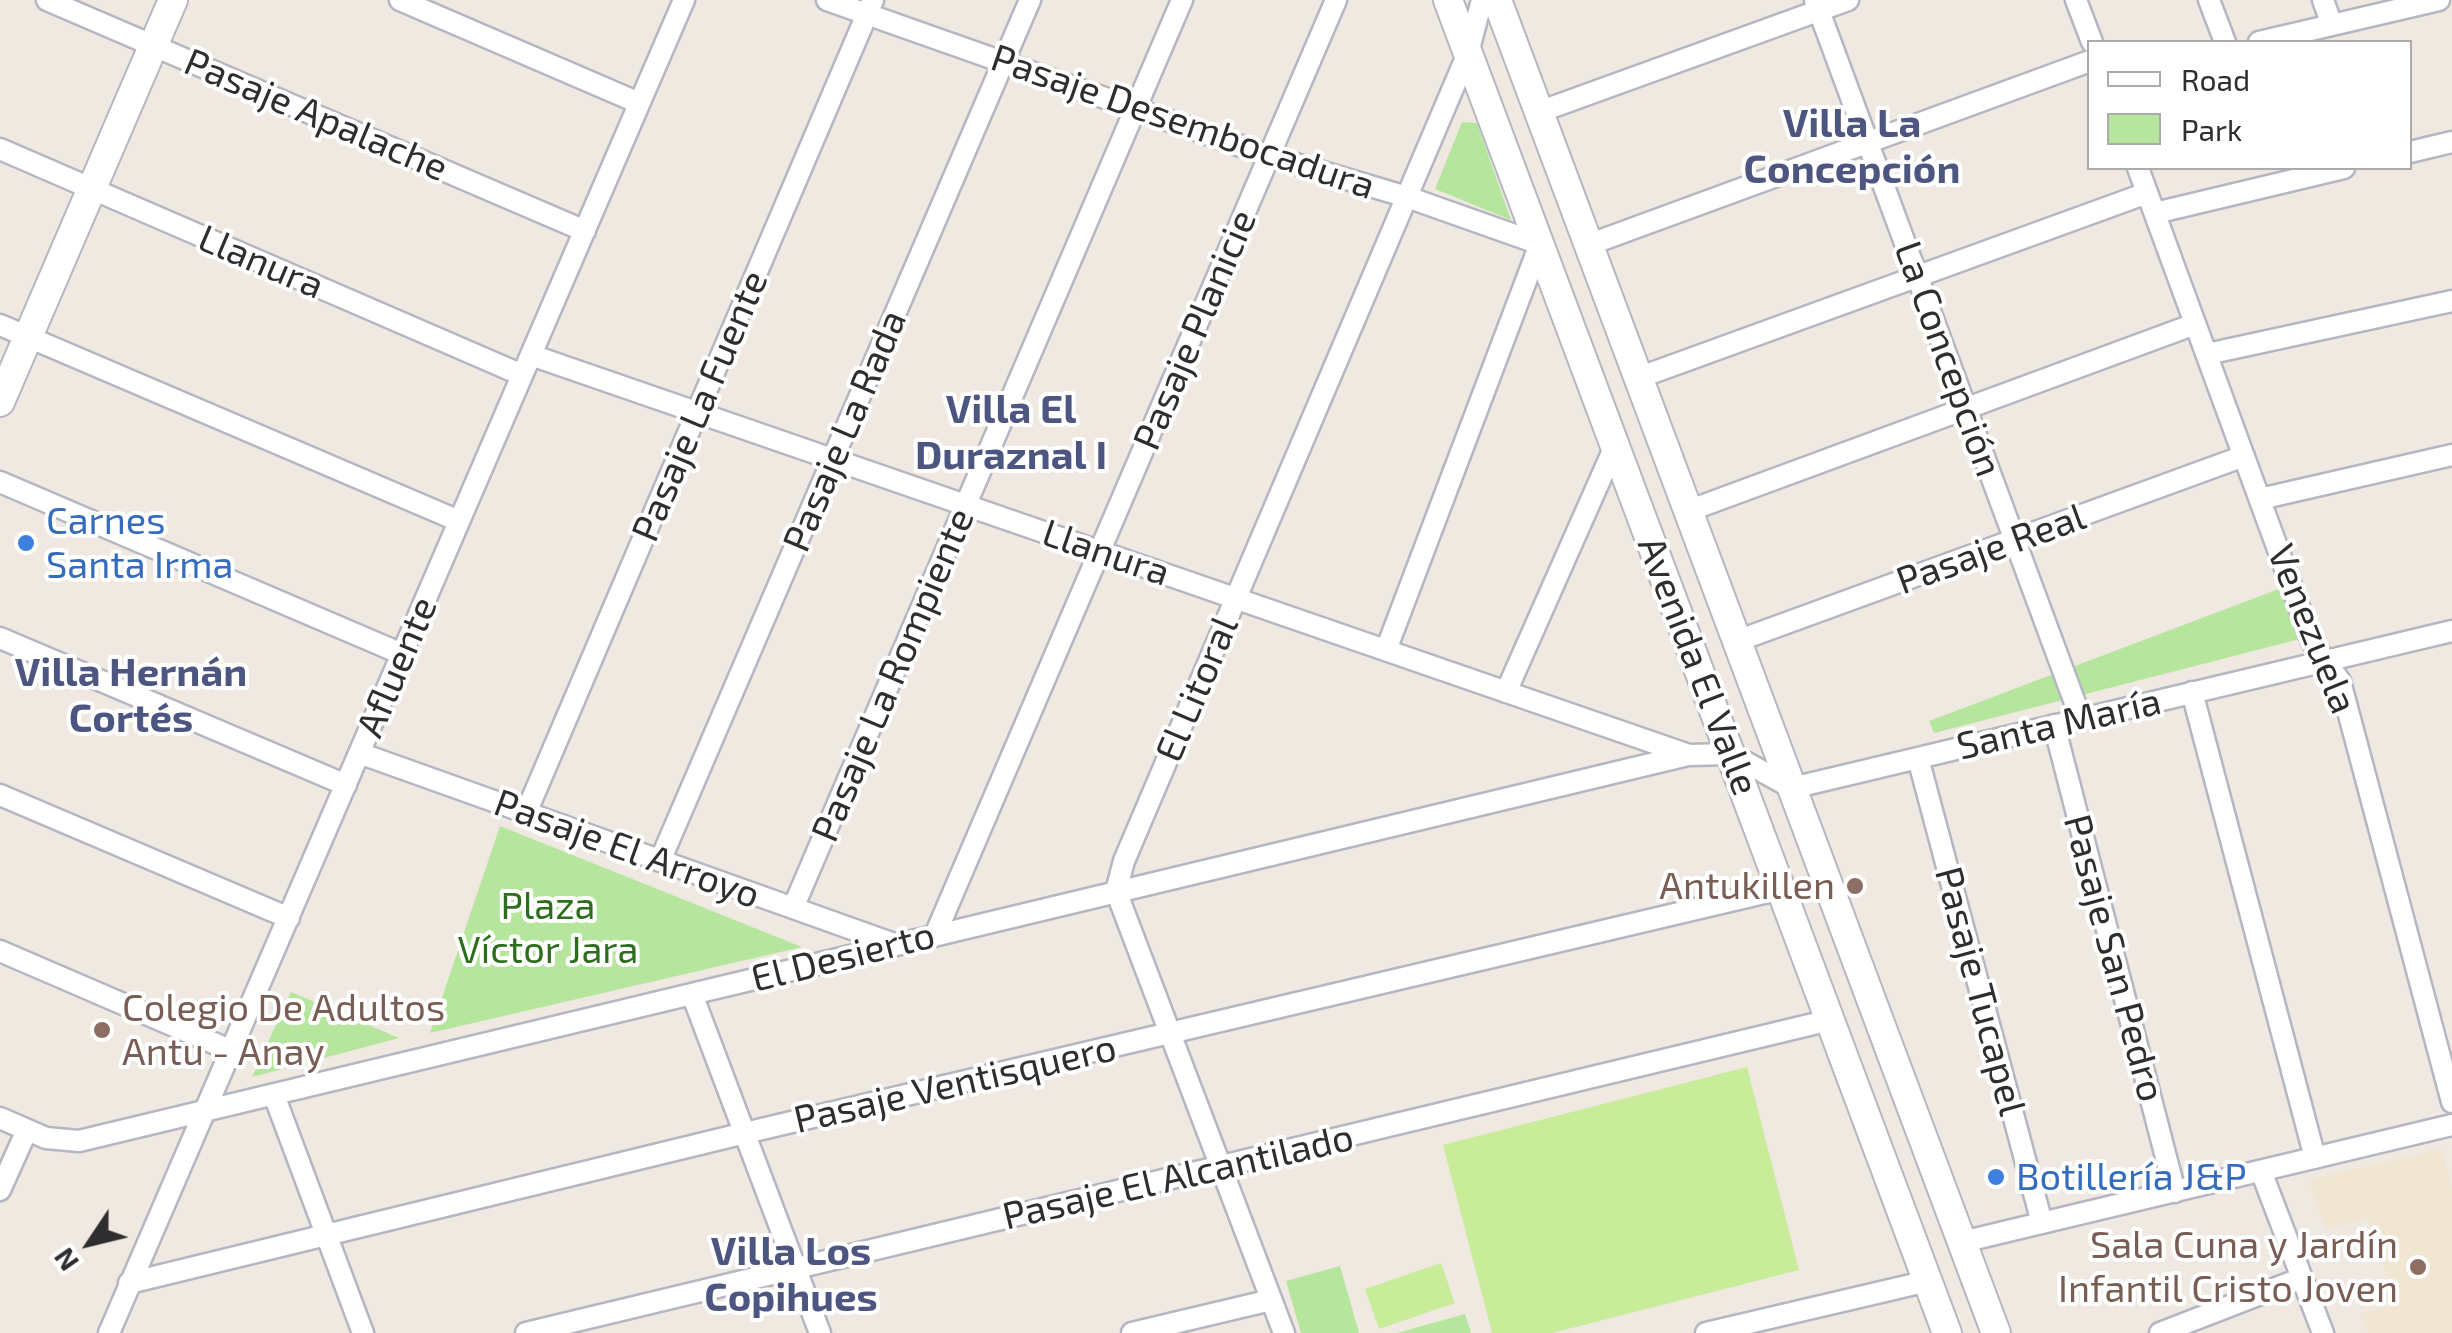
<!DOCTYPE html>
<meta charset="utf-8">
<style>
body{margin:0}
#map{position:relative;width:2452px;height:1333px;overflow:hidden;background:#efe9e1;font-family:"Exo 2",sans-serif}
canvas{display:block}
.legend{position:absolute;left:2087px;top:40px;width:325px;height:130px;box-sizing:border-box;background:#fff;border:2px solid #ababab;margin:0;padding:12px 18px;list-style:none;font-size:30px;color:#2e2e2e}
.legend li{display:flex;align-items:center;gap:20px;height:50px}
.legend b{width:50px;border:2px solid #ababab}
.north{position:absolute;left:40px;top:1193px;width:100px;height:100px;-webkit-text-stroke:8px #fff;paint-order:stroke;rotate:235deg;font-size:28px;font-weight:700;line-height:40px;text-align:center;color:#2e2e2e}
.north::after{content:'';display:block;margin:auto;width:35px;height:45px;background:#2e2e2e;clip-path:polygon(50% 0,100% 100%,50% 72%,0 100%)}
</style>
<div id="map">
<canvas width="2452" height="1333"></canvas>
<ul class="legend">
<li><b style="height:12px;background:#fff"></b>Road</li>
<li><b style="height:28px;background:#b6e59e"></b>Park</li>
</ul>
<div class="north">N</div>
</div>
<script>
const c = document.querySelector('canvas').getContext('2d');
c.lineJoin = 'round';
function paint(path, color) { c.fillStyle = color; c.fill(path, 'evenodd'); }
const toPath = rows => new Path2D(rows.map(r => 'M' + r).join(''));
function stroke(path, color, width, dash) { c.strokeStyle = color; c.lineWidth = width; c.lineCap = dash ? 'butt' : 'round'; c.setLineDash(dash || []); c.stroke(path); }
function write(font, color, halo, rows, align = 'center') {
  c.font = font + ' "Exo 2",sans-serif'; c.lineWidth = 8; c.setLineDash([]); c.textBaseline = 'middle'; c.strokeStyle = halo; c.fillStyle = color; for (const [text, x, y, turn = 0] of rows) {
    c.save(); c.translate(x, y); c.rotate((+turn || 0) * Math.PI / 180); c.textAlign = isNaN(turn) ? turn : align; if (halo) c.strokeText(text, 0, 0); c.fillText(text, 0, 0); c.restore();
  }
}
paint(toPath([
 [2442,1149,2452,1189,2452,1333,2368,1333,2360,1315,2396,1303,2368,1218,2326,1230,2309,1180]
]), '#f0e6d1');
paint(toPath([
 [1462,122,1477,123,1511,220,1435,189],
 [2279,589,2300,639,1934,733,1929,721],
 [500,826,802,947,430,1033],
 [291,992,399,1038,252,1077],
 [1340,1266,1359,1333,1301,1333,1286,1281],
 [1465,1314,1471,1333,1397,1333]
]), '#b6e59e');
paint(toPath([
 [1747,1067,1799,1270,1552,1333,1492,1333,1443,1145],
 [1441,1263,1455,1303,1379,1329,1365,1289]
]), '#c9ec9a');
const street = toPath([
 [47,0,585,231],
 [400,0,639,103],
 [827,0,1269,156,1407,197,1540,244,1386,650],
 [1815,0,2081,719],
 [2076,0,2092,42],
 [2209,0,2225,42],
 [2323,0,2332,25],
 [2259,42,2439,0],
 [1539,112,1848,0],
 [0,149,522,375],
 [2410,152,2452,142],
 [2138,168,2312,642,2340,681,2452,1102],
 [2155,213,2344,168],
 [1588,245,2090,61],
 [0,325,459,521],
 [2207,354,2452,301],
 [531,355,1689,755,1731,754,1792,788,2452,631],
 [1638,378,2147,193],
 [0,482,402,654],
 [2260,499,2452,455],
 [1688,511,2195,324],
 [0,638,346,785],
 [1737,641,2244,456],
 [1506,692,1615,446],
 [2192,692,2315,1158],
 [2054,725,2175,1192],
 [359,753,894,944],
 [1918,758,2042,1223],
 [0,795,289,918],
 [526,813,873,0],
 [660,861,1030,0],
 [793,908,1182,0],
 [935,935,1336,0],
 [0,951,232,1051],
 [692,994,820,1333],
 [274,1095,363,1333],
 [0,1118,46,1138,79,1141,1688,755],
 [2261,1171,2323,1333],
 [0,1190,27,1130],
 [1962,1242,2452,1125],
 [129,1283,745,1133,1781,889],
 [109,1333,684,0],
 [526,1333,1830,1020],
 [1132,1333,1271,1300],
 [1284,1333,1116,891,1124,861,1468,53,1482,0],
 [1706,1333,1928,1281],
 [2160,1333,2302,1278]
]);
const secondary = toPath([
 [1448,0,1947,1333],
 [1497,0,1996,1333],
 [0,402,173,0]
]);
stroke(street, '#b4b7c1', 25);
stroke(secondary, '#b4b7c1', 32);
stroke(street, '#fff', 20);
stroke(secondary, '#fff', 28);
for (const [x, y, r, color] of [
 [26,543,10,"#3f7fe0"],
 [1855,886,10,"#8d6e63"],
 [102,1030,10,"#8d6e63"],
 [1996,1177,10,"#3f7fe0"],
 [2418,1267,10,"#8d6e63"]
]) { const dot = new Path2D(); dot.arc(x, y, r, 0, 2 * Math.PI); c.fillStyle = color; c.fill(dot); stroke(dot, '#fff', 4); }
write('38px', '#2e2e2e', '#fff', [
 ["Pasaje Apalache",316,115,23],
 ["Pasaje Desembocadura",1183,122,19],
 ["Llanura",261,262,23],
 ["Pasaje Planicie",1195,330,-67],
 ["La Concepción",1948,359,70],
 ["Pasaje La Fuente",700,406,-67],
 ["Pasaje La Rada",845,431,-67],
 ["Pasaje Real",1991,549,-20],
 ["Llanura",1106,553,19],
 ["Venezuela",2312,629,68],
 ["Avenida El Valle",1698,666,69],
 ["Afluente",397,667,-67],
 ["Pasaje La Rompiente",893,675,-67],
 ["El Litoral",1197,689,-67],
 ["Santa María",2059,724,-13],
 ["Pasaje El Arroyo",627,849,20],
 ["El Desierto",843,957,-14],
 ["Pasaje San Pedro",2114,958,75],
 ["Pasaje Tucapel",1980,991,75],
 ["Pasaje Ventisquero",955,1084,-13],
 ["Pasaje El Alcantilado",1178,1177,-13]
]);
write('38px', '#366cbe', '#fff', [
 ["Carnes",46,521],
 ["Santa Irma",46,565],
 ["Botillería J&P",2016,1177]
], 'left');
write('38px', '#785e54', '#fff', [
 ["Antukillen",1835,886],
 ["Colegio De Adultos",122,1008,"left"],
 ["Antu - Anay",122,1052,"left"],
 ["Sala Cuna y Jardín",2398,1245],
 ["Infantil Cristo Joven",2398,1289]
], 'right');
write('38px', '#2c6e1b', '#fff', [
 ["Plaza",548,906],
 ["Víctor Jara",548,950]
]);
write('bold 40px', '#4d5680', '#fff', [
 ["Villa La",1852,124],
 ["Concepción",1852,170],
 ["Villa El",1011,410],
 ["Duraznal I",1011,456],
 ["Villa Hernán",131,673],
 ["Cortés",131,719],
 ["Villa Los",791,1252],
 ["Copihues",791,1298]
]);
</script>
